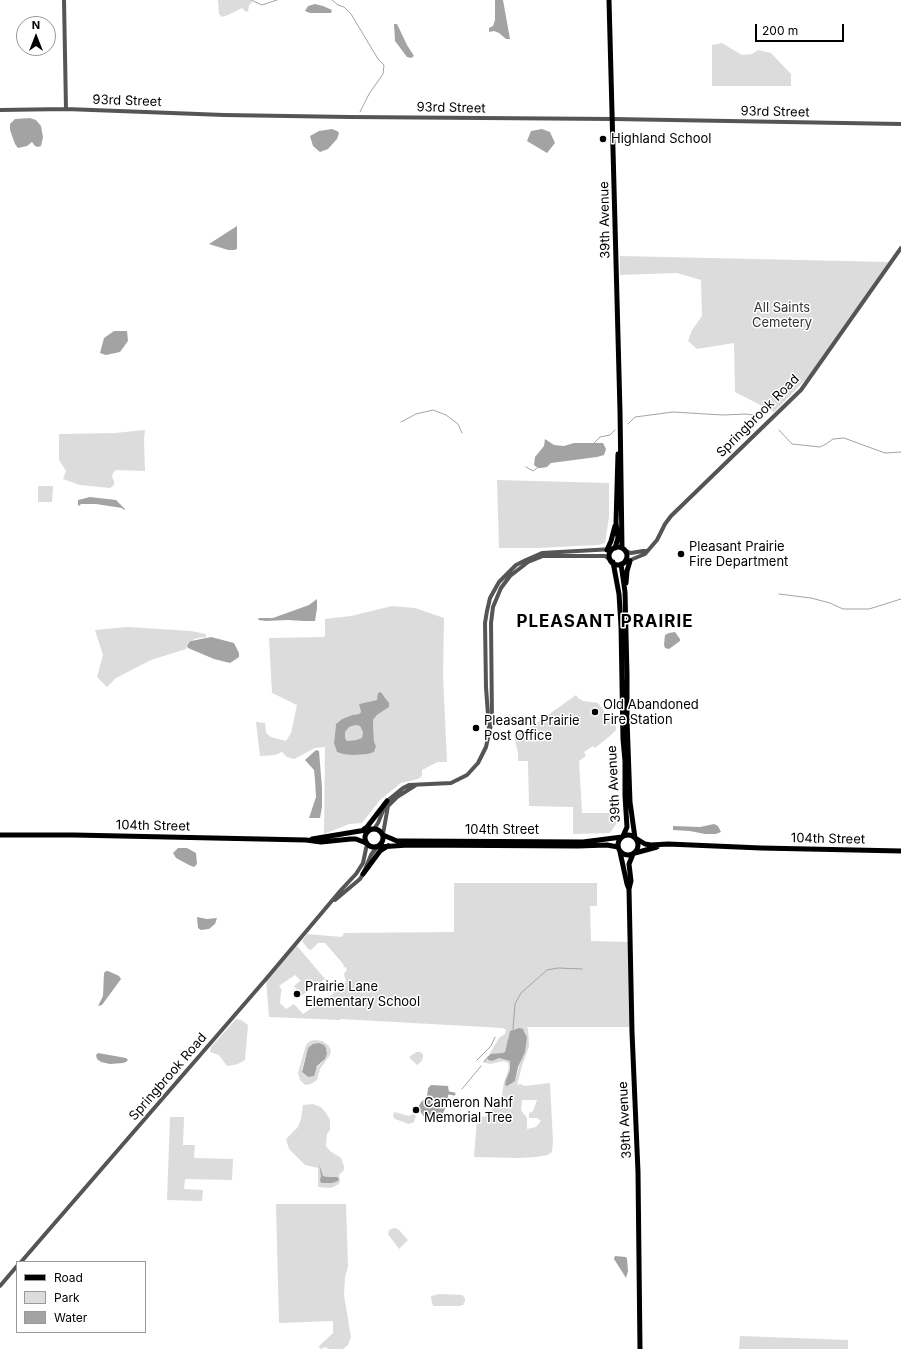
<!DOCTYPE html>
<style>
body{margin:0}
#map{position:relative;width:901px;height:1349px;overflow:hidden;background:#fff;font-family:Inter,sans-serif}
canvas{display:block}
.legend{position:absolute;left:16px;top:1261px;width:130px;height:72px;box-sizing:border-box;background:#fff;border:1px solid #999;margin:0;padding:5px 7px;list-style:none;font-size:12px;color:#000}
.legend li{display:flex;align-items:center;gap:8px;height:20px}
.legend b{width:20px;border:1px solid #999}
.north{position:absolute;left:16px;top:16px;width:40px;height:40px;box-sizing:border-box;background:#fff;border:1px solid #999;border-radius:50%;rotate:0deg;font-size:11px;font-weight:700;line-height:16px;text-align:center;color:#000}
.north::after{content:'';display:block;margin:auto;width:14px;height:18px;background:#000;clip-path:polygon(50% 0,100% 100%,50% 72%,0 100%)}
.scale{position:absolute;left:755px;top:24px;width:89px;height:18px;box-sizing:border-box;border:2px solid #000;border-top:0;padding-left:5px;font-size:12px;line-height:14px;white-space:nowrap;color:#000;-webkit-text-stroke:3px #fff;paint-order:stroke}
</style>
<div id="map">
<canvas width="901" height="1349"></canvas>
<ul class="legend">
<li><b style="height:5px;background:#000"></b>Road</li>
<li><b style="height:11px;background:#dcdcdc"></b>Park</li>
<li><b style="height:11px;background:#a3a3a3"></b>Water</li>
</ul>
<div class="north">N</div>
<div class="scale">200 m</div>
</div>
<script>
const c = document.querySelector('canvas').getContext('2d');
c.lineJoin = 'round';
function paint(path, color) { c.fillStyle = color; c.fill(path, 'evenodd'); }
const toPath = rows => new Path2D(rows.map(r => 'M' + r).join(''));
function stroke(path, color, width, dash) { c.strokeStyle = color; c.lineWidth = width; c.lineCap = dash ? 'butt' : 'round'; c.setLineDash(dash || []); c.stroke(path); }
function write(font, color, halo, rows, align = 'center') {
  c.font = font + ' Inter,sans-serif'; c.lineWidth = 3; c.setLineDash([]); c.textBaseline = 'middle'; c.strokeStyle = halo; c.fillStyle = color; for (const [text, x, y, turn = 0] of rows) {
    c.save(); c.translate(x, y); c.rotate((+turn || 0) * Math.PI / 180); c.textAlign = isNaN(turn) ? turn : align; if (halo) c.strokeText(text, 0, 0); c.fillText(text, 0, 0); c.restore();
  }
}
paint(toPath([
 [218,0,251,0,252,3,249,5,248,11,246,12,242,8,228,15,222,17,219,14],
 [722,43,742,55,752,54,758,50,771,53,791,74,791,86,712,86,712,45],
 [620,256,889,262,807,378,774,412,735,392,734,343,697,349,688,341,692,330,702,316,701,280,677,273,620,275],
 [145,430,144,440,145,471,116,470,113,473,112,477,114,481,114,485,110,488,80,485,63,479,66,471,59,460,59,434,115,433],
 [497,480,609,483,609,517,605,543,598,545,537,548,499,548],
 [38,486,53,486,52,502,38,502],
 [392,606,415,608,444,618,443,675,447,762,438,762,422,770,422,776,418,779,401,783,380,800,362,823,349,824,324,834,325,747,315,748,294,759,287,757,282,752,275,755,260,756,256,722,265,723,266,733,271,737,286,741,291,733,297,705,272,693,269,638,323,637,325,636,325,619,351,616],
 [381,692,386,698,389,707,377,715,373,720,374,742,376,746,368,754,343,754,334,743,336,724,342,719,352,715,359,714,361,712,359,704,377,700],
 [128,627,191,631,206,634,206,637,197,638,188,642,186,649,151,660,116,678,107,687,97,677,103,655,95,630],
 [576,695,578,698,583,701,598,703,607,715,615,718,616,730,611,735,595,748,593,746,584,752,586,756,579,761,582,813,619,813,619,820,610,833,573,834,573,807,529,806,528,761,518,761,518,753,514,735,524,732],
 [356,725,360,726,363,732,362,738,356,740,347,741,345,738,345,732,349,727],
 [454,883,597,883,597,906,590,906,591,941,628,942,632,1027,526,1027,528,1028,529,1046,522,1066,517,1085,520,1084,525,1086,550,1083,553,1142,552,1152,548,1155,536,1157,519,1158,474,1157,477,1118,487,1116,502,1095,504,1082,508,1071,509,1066,508,1063,504,1061,490,1064,483,1062,487,1057,488,1060,491,1061,499,1058,510,1061,510,1070,506,1080,515,1081,527,1037,525,1031,509,1033,508,1043,505,1052,502,1053,489,1055,499,1038,505,1034,506,1030,503,1028,340,1019,340,1020,269,1017,266,979,296,946,298,947,325,979,301,996,294,986,301,980,300,980,295,975,279,986,282,990,281,992,280,1003,286,1009,294,1004,303,1014,333,994,334,990,338,990,339,997,338,990,343,989,346,985,345,984,346,981,344,974,347,969,345,967,343,967,344,965,325,943,318,943,311,950,308,949,302,941,307,934,342,937,344,933,454,932],
 [522,1100,537,1100,533,1111,529,1113,529,1118,537,1118,541,1121,536,1127,527,1129,527,1118,521,1110],
 [236,1019,241,1020,248,1025,245,1060,238,1064,227,1066,219,1055,210,1052,211,1047],
 [315,1040,322,1041,328,1045,331,1050,330,1055,320,1069,317,1080,311,1084,305,1085,300,1080,298,1073,306,1045,310,1041],
 [324,1045,326,1048,327,1054,325,1059,308,1077,306,1076,302,1072,302,1069,308,1048],
 [416,1052,420,1052,423,1054,423,1058,421,1062,417,1065,409,1057],
 [313,1104,321,1107,326,1113,330,1120,330,1130,327,1134,326,1146,330,1151,341,1158,344,1166,344,1170,339,1175,340,1181,339,1184,331,1188,318,1187,318,1168,305,1165,289,1149,286,1139,298,1127,301,1119,303,1105],
 [394,1112,409,1116,413,1114,416,1116,414,1122,409,1124,395,1119,393,1116],
 [170,1117,184,1117,183,1145,195,1145,194,1158,233,1159,232,1180,185,1179,184,1189,203,1190,202,1201,167,1200],
 [276,1204,346,1204,348,1267,345,1277,344,1295,351,1337,348,1345,343,1349,328,1349,326,1347,320,1349,319,1346,333,1333,333,1321,279,1323],
 [394,1228,398,1229,408,1240,399,1249,388,1234,389,1230],
 [439,1294,462,1295,465,1298,465,1301,463,1305,459,1306,434,1306,432,1304,431,1296],
 [740,1336,848,1340,848,1349,739,1349]
]), '#dcdcdc');
paint(toPath([
 [495,0,503,0,510,39,506,39,499,33,494,31,489,32,489,28,493,26,495,20],
 [315,4,323,6,332,10,331,13,310,13,305,11,308,6],
 [394,24,397,24,407,45,414,56,411,58,407,57,395,41],
 [30,118,36,120,41,126,43,137,41,146,38,147,35,146,32,142,27,146,18,148,15,144,10,130,10,124,15,119],
 [332,129,337,131,339,133,337,139,328,149,320,152,313,146,310,136,319,131],
 [542,129,550,132,555,143,547,153,527,141,531,131],
 [237,226,237,249,234,250,228,250,209,244],
 [114,331,127,331,128,341,120,352,106,355,100,353,104,338],
 [545,439,554,445,564,446,574,443,603,443,606,449,604,455,597,457,551,463,547,467,541,468,538,468,534,465,535,457,544,446],
 [90,497,116,500,125,509,124,510,122,508,96,504,81,504,79,506,78,505,78,500],
 [317,599,317,608,315,621,304,621,288,620,266,621,258,620,259,618,273,618,309,605],
 [675,632,680,639,680,641,669,649,665,648,664,645,665,635,669,633],
 [211,637,234,643,239,653,239,657,230,663,214,659,188,648,187,646,189,642,191,641],
 [381,692,389,703,389,707,377,715,373,720,374,742,376,746,374,752,368,754,353,755,343,754,337,752,334,743,336,724,342,719,352,715,359,714,361,712,359,704,377,700,378,693],
 [356,725,360,726,363,732,362,738,356,740,347,741,345,738,345,732,349,727],
 [316,750,319,751,322,788,322,807,320,818,309,818,316,797,315,780,314,770,305,760],
 [714,824,718,826,721,832,716,834,705,834,690,831,673,830,673,826,700,827],
 [178,848,187,848,196,853,197,864,194,867,189,865,176,858,173,853],
 [197,917,207,919,217,918,215,924,209,929,201,930,198,928],
 [106,971,108,971,119,976,121,979,102,1005,98,1006,103,996,104,973],
 [519,1028,523,1029,527,1037,525,1052,518,1067,515,1081,507,1086,505,1085,506,1080,510,1070,510,1061,499,1058,492,1061,488,1060,487,1057,491,1054,502,1053,505,1052,510,1031],
 [319,1043,324,1045,326,1048,327,1054,325,1059,317,1066,314,1076,308,1077,302,1072,308,1048,313,1044],
 [98,1053,126,1058,128,1060,126,1062,123,1063,110,1064,101,1062,97,1059,96,1055],
 [431,1085,448,1086,449,1092,445,1109,442,1115,433,1121,426,1120,418,1108,421,1102,427,1097,428,1088],
 [319,1164,323,1176,328,1177,337,1177,339,1179,338,1181,332,1183,321,1183,320,1180,321,1176],
 [615,1256,626,1257,627,1259,628,1271,626,1278,614,1259]
]), '#a3a3a3');
stroke(toPath([
 [251,0,262,5,277,0],
 [332,0,338,5,344,7,351,14,378,59,384,65,383,74,369,94,360,112],
 [401,422,416,414,433,410,446,415,458,424,462,433],
 [628,424,635,417,673,412,723,415,746,414,759,416],
 [779,430,792,444,820,447,826,444,833,439,844,438,885,453,901,452],
 [594,443,600,437,610,435,615,430],
 [526,467,533,471,537,468],
 [779,594,811,598,830,603,843,609,869,609,901,599],
 [513,1029,515,1004,521,993,547,970,558,968,582,969],
 [477,1060,491,1046,495,1037],
 [484,1062,487,1058],
 [462,1089,481,1066]
]), '#a3a3a3', 1);
stroke(toPath([
 [449,1093,454,1094]
]), '#a3a3a3', 3);
stroke(toPath([
 [64,0,66,109],
 [0,110,66,109,224,115,350,117,613,119,901,124],
 [626,551,631,553,643,551,647,551],
 [623,563,645,554,657,540,665,524,671,516,801,390,901,248],
 [489,729,486,687,485,623,487,611,490,598,499,582,516,565,526,560,542,553,613,549],
 [374,829,378,823,387,801,403,788,409,785,451,783,467,775,478,763,486,747,492,720,491,623,493,607,501,588,510,576,528,562,543,556,605,556,611,560],
 [383,834,388,806,397,797,416,785],
 [335,900,360,879,363,874,371,855,376,848],
 [21,1262,266,979,341,890,356,874,363,863,367,844],
 [0,1286,17,1266]
]), '#555', 4);
stroke(toPath([
 [609,0,620,411,622,548],
 '609 556a9 9 0 1 1 18 0a9 9 0 1 1-18 0Z',
 [615,548,618,538,616,523,618,454],
 [607,550,611,541,615,526],
 [613,562,619,594,621,626,623,739,625,761,625,796,627,827,623,836],
 [621,564,625,592,627,675,627,719,630,802,635,838],
 [626,583,627,571,630,561],
 '365 838a9 9 0 1 1 18 0a9 9 0 1 1-18 0Z',
 [364,829,367,827,387,801],
 '618 845a10 10 0 1 1 20 0a10 10 0 1 1-20 0Z',
 [0,835,74,835,306,840,321,842,351,839,356,839,366,843],
 [383,835,397,841,408,841,583,842,622,837],
 [312,839,372,829],
 [637,839,645,844,651,845,668,844,761,848,901,851],
 [379,847,408,845,578,846,607,845,618,847],
 [620,852,627,884,629,889],
 [635,853,657,847],
 [633,854,629,864,631,881,629,889,632,1032,638,1172,640,1349],
 [363,874,380,851,388,846]
]), '#000', 5);
for (const [x, y, r, color] of [
 [603,139,4,"#000"],
 [681,554,4,"#000"],
 [595,712,4,"#000"],
 [476,728,4,"#000"],
 [297,994,4,"#000"],
 [416,1110,4,"#000"]
]) { const dot = new Path2D(); dot.arc(x, y, r, 0, 2 * Math.PI); c.fillStyle = color; c.fill(dot); stroke(dot, '#fff', 1.5); }
write('13px', '#000', '#fff', [
 ["93rd Street",127,101,2],
 ["93rd Street",451,108,1],
 ["93rd Street",775,112,1],
 ["39th Avenue",605,220,-91],
 ["Springbrook Road",758,416,-45],
 ["39th Avenue",614,784,-93],
 ["104th Street",153,826,1],
 ["104th Street",502,830],
 ["104th Street",828,839,1],
 ["Springbrook Road",168,1077,-49],
 ["39th Avenue",625,1120,-93]
]);
write('13px', '#000', '#fff', [
 ["Highland School",611,139],
 ["Pleasant Prairie",689,547],
 ["Fire Department",689,562],
 ["Old Abandoned",603,705],
 ["Fire Station",603,720],
 ["Pleasant Prairie",484,721],
 ["Post Office",484,736],
 ["Prairie Lane",305,987],
 ["Elementary School",305,1002],
 ["Cameron Nahf",424,1103],
 ["Memorial Tree",424,1118]
], 'left');
write('13px', '#333', '#fff', [
 ["All Saints",782,308],
 ["Cemetery",782,323]
]);
c.letterSpacing = '1px';
write('bold 17px', '#000', '#fff', [
 ["PLEASANT PRAIRIE",605,622]
]);
c.letterSpacing = '0px';
</script>
